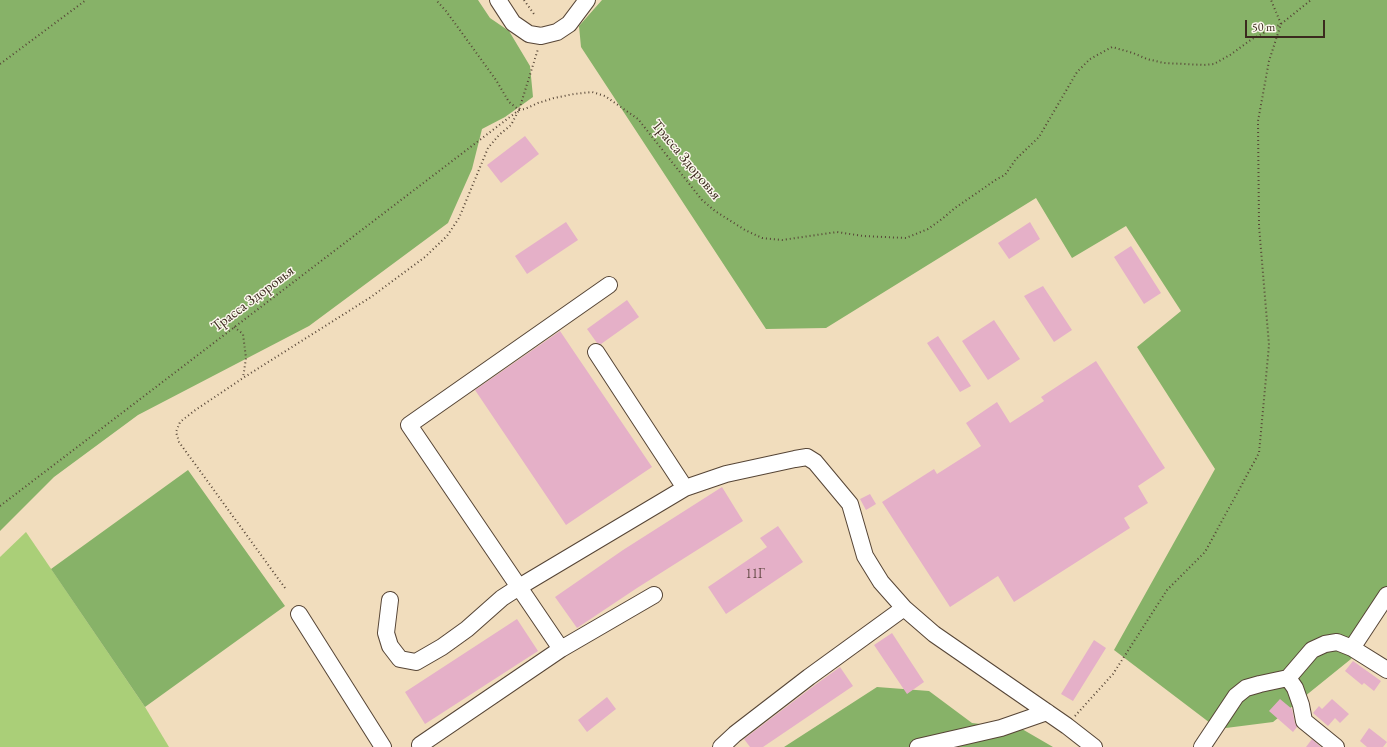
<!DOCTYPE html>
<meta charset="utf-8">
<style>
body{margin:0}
#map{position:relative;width:1387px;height:747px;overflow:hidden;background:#f1ddbd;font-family:"EB Garamond",serif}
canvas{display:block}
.scale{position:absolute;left:1245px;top:20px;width:80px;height:18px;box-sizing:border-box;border:2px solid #3b2a1e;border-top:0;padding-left:5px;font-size:12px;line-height:14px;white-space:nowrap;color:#3b2a1e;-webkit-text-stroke:3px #fbf7ec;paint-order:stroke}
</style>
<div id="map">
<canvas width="1387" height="747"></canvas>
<div class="scale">50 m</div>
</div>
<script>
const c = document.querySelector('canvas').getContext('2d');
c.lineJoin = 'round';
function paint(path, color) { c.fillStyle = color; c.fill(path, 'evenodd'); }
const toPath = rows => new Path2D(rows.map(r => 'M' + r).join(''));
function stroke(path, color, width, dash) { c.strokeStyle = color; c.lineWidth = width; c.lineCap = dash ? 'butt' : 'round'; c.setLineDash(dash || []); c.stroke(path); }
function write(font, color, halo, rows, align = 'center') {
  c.font = font + ' "EB Garamond",serif'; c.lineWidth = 3; c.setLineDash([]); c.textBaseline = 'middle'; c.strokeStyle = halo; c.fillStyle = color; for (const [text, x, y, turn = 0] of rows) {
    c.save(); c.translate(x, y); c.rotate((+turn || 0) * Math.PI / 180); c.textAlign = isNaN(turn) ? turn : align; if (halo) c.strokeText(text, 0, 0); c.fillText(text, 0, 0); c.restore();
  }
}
paint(toPath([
 [26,532,145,707,169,747,0,747,0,557]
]), '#aacf78');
paint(toPath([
 [0,0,478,0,490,18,509,31,530,66,533,97,505,117,482,129,472,169,448,223,309,326,138,415,54,477,0,531],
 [602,0,1387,0,1387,610,1351,659,1273,722,1218,729,1114,650,1215,469,1137,347,1181,311,1126,226,1072,258,1036,198,826,328,766,329,581,47,579,26],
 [188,470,285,606,145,707,51,569],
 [877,687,929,691,972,723,1022,729,1053,747,784,747]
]), '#87b268');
paint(toPath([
 [525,136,539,154,501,183,487,165],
 [566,222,578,240,527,274,515,256],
 [1030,222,1040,239,1009,259,998,243],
 [1131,246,1161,293,1144,304,1114,257],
 [1043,286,1072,330,1054,342,1024,296],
 [627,300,639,317,601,344,597,343,587,329],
 [994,320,1020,359,988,380,962,341],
 [560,331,652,467,566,525,475,390],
 [938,336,971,386,960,392,927,343],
 [1096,361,1165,468,1138,486,1148,503,1124,518,1130,528,1014,602,998,576,950,607,882,502,934,469,937,474,981,446,966,423,997,402,1010,423,1044,401,1041,397],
 [722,487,743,521,637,588,577,628,555,597,623,550],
 [870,494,876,504,866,510,860,499],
 [778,526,803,562,726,614,708,587,767,547,760,538],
 [517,619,538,651,425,724,405,692],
 [892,633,924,682,907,694,874,645],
 [1094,640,1106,648,1073,701,1061,694],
 [1353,661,1381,681,1374,691,1364,683,1362,685,1345,671],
 [840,667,853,686,763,747,750,747,744,739,815,685],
 [607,697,616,709,587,732,578,720],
 [1280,699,1292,709,1295,723,1297,727,1293,732,1269,711],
 [1332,699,1349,714,1340,723,1335,718,1328,726,1313,713,1319,706,1322,709],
 [1369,728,1387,742,1383,747,1367,747,1360,741],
 [1312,739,1321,747,1306,747]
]), '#e5b0c8');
const minor = toPath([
 [498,0,513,23,529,34,541,36,557,32,569,24,587,0],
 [596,352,685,488],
 [390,600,386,633,390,646,400,659,416,662,442,647,467,629,502,598,519,587,685,488,726,474,795,459,807,457,815,462,850,504,865,556,881,582,904,608,934,634,1067,726,1094,747],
 [299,614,383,747],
 [1352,648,1387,595],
 [561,649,409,425,609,285],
 [1288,678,1295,688,1301,705,1304,721,1336,747],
 [420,745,561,649,654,595],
 [721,747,735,734,809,677,904,608],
 [918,747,1001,728,1047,712],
 [1202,747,1236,696,1246,688,1260,684,1288,678,1312,650,1325,644,1337,642,1352,648,1387,670]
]);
stroke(minor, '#564536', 18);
stroke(toPath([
 [524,0,534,14],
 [0,64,86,0],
 [519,110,525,109,538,103,554,98,574,94,592,92,605,96,638,119,702,200,715,211,745,230,762,238,782,240,837,232,863,236,906,238,928,229,942,219,955,208,997,179,1005,175,1016,159,1039,137,1077,72,1090,59,1112,47,1133,53,1147,59,1164,63,1204,65,1214,64,1230,55,1252,39,1281,24,1311,0],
 [234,327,243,334,246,358,243,378],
 [0,506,519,110,509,102,496,80,446,11,436,0],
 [285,588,179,442,176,432,180,422,194,411,243,378,371,297,425,257,447,236,459,218,488,148,499,135,511,125,519,110,538,49],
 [1075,716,1113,674,1167,590,1205,552,1259,453,1269,345,1259,226,1258,121,1269,61,1281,24,1271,0]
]), '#564536', 2, [1, 3]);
stroke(minor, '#fff', 16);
write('13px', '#664c48', null, [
 ["11Г",755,574]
]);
write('15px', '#3b2a1e', '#fbf7ec', [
 ["Трасса Здоровья",686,160,50],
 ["Трасса Здоровья",253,299,-37]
]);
</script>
